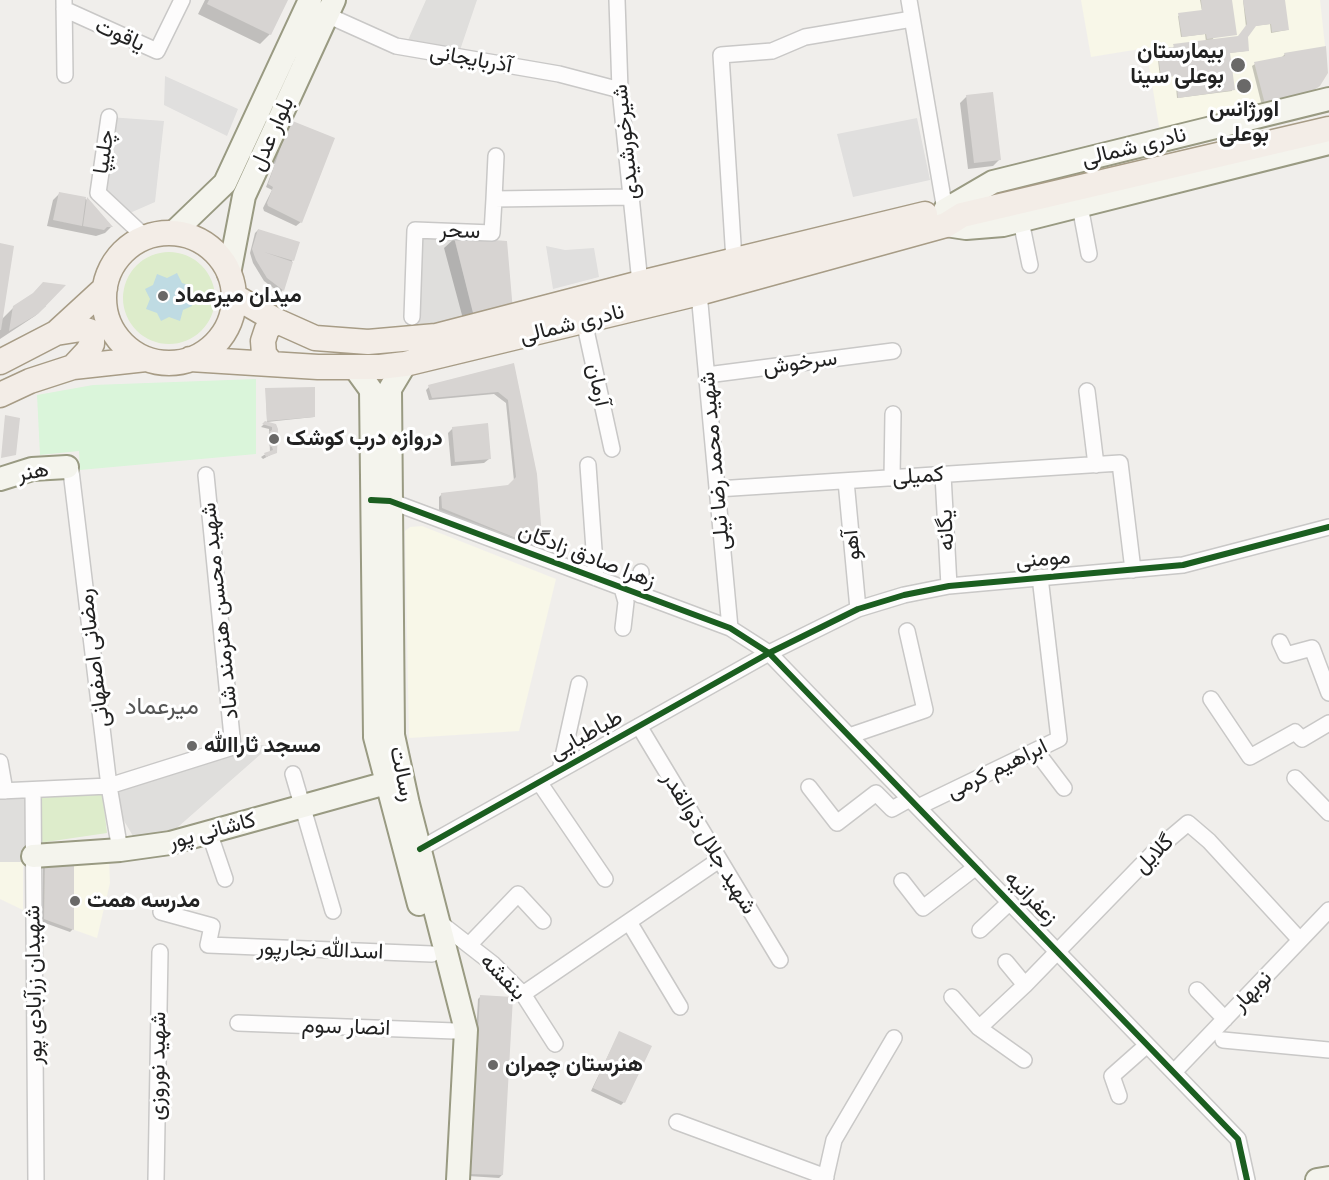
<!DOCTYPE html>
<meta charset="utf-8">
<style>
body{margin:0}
canvas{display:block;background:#f0eeeb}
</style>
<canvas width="1329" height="1180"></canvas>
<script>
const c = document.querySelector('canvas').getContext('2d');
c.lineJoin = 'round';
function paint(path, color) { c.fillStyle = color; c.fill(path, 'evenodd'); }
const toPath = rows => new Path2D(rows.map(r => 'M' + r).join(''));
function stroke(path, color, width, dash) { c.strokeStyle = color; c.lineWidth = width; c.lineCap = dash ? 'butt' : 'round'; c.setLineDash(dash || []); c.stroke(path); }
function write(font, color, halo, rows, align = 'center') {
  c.font = font + ' Cabin,Vazirmatn,sans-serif'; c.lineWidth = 6; c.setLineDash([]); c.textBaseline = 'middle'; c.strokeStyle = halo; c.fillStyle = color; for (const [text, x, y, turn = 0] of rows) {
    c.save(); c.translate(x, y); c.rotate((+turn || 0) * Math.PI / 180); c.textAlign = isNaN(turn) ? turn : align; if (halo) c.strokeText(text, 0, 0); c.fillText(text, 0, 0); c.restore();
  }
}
paint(toPath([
 [426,0,477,0,458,56,405,47],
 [415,230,452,230,477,326,411,338],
 [242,743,270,746,170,834,133,836,111,799,109,786],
 [33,790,33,862,0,862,0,791]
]), '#dfdedc');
paint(toPath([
 [1081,0,1320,0,1328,73,1320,86,1311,92,1160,132,1146,48,1091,57],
 [422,526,556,579,519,731,409,738,405,531,410,527],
 [109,859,110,883,97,938,44,919,45,863],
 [0,862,23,862,23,910,0,899]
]), '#f8f7e8');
paint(toPath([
 '123 298a46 46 0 1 1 92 0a46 46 0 1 1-92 0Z',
 [102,791,107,833,39,843,39,793]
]), '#ddeccb');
paint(toPath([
 [256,379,256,454,80,470,79,451,40,455,37,395,93,385]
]), '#daf5da');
paint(toPath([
 [165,76,238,109,227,136,164,105],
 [109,117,164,121,155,202,123,216,98,193],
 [917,118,930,180,853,197,837,134],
 [546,246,565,250,594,248,599,277,553,289]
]), '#e0dfde');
paint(toPath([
 [177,273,182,283,192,286,188,296,192,306,183,310,180,321,169,317,161,321,157,313,146,309,150,299,145,289,153,285,157,274,167,278]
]), '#bfdbe3');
paint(toPath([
 [205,0,286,0,270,34,260,44,198,14],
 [1200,0,1231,0,1212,41,1238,38,1246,27,1243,0,1284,0,1287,30,1271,33,1270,24,1254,26,1246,37,1246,51,1229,53,1232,91,1177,98,1175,76,1160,78,1157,51,1173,48,1174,46,1206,42,1205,34,1181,37,1178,16,1202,11],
 [1285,54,1327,73,1262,106,1252,66,1255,64,1282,57],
 [967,96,1000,159,993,166,968,169,960,103],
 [288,125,301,222,296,226,264,211,263,208,272,190,266,187,275,164,272,163,279,146,282,142],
 [59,194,86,199,111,227,105,233,96,236,47,226,53,200],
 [258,230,298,243,283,290,280,293,264,281,253,263,250,253,255,233],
 [454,239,506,242,512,310,466,330,444,248],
 [0,245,1,320,14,307,46,306,35,316,0,339],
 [512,365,541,548,539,551,439,511,439,497,442,494,509,487,514,481,506,403,494,394,429,400,426,390,429,387],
 [266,389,314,417,267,422],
 [264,424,275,426,276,452,263,459,261,457,264,455,270,453,269,429,261,427],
 [453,428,489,459,484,463,451,466,448,433],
 [46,865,73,929,70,932,42,922,43,867],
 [481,996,502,1175,499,1178,468,1176,478,999],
 [619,1033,624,1102,621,1105,591,1091]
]), '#0003');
paint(toPath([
 [209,0,288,0,271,35,207,4],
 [1201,0,1232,0,1237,35,1207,39,1206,34,1182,37,1178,13,1202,10],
 [1243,0,1285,0,1289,30,1272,32,1271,24,1256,26,1248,37,1249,51,1230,53,1235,90,1178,98,1176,76,1161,77,1157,48,1174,47,1173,44,1238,36,1247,24],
 [1326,46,1328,73,1320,86,1311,92,1265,104,1254,62,1285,56,1284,53],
 [993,92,1001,160,974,163,966,95],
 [290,120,335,138,302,223,268,206,267,203,273,187,268,184],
 [59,192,86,197,82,226,53,220],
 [87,197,113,227,107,227,104,230,83,226],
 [258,229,300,242,294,261,264,252,293,262,284,291,267,278,256,260,252,249],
 [454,237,507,241,513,311,475,321],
 [0,243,14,246,1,330,0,330],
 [43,282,66,285,38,314,9,331,13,306,33,293],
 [514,363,537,474,543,549,442,508,441,493,508,485,516,477,508,400,498,392,432,398,428,385],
 [315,387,315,417,267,421,265,388],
 [5,415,20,418,16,455,1,458],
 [265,421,276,424,278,429,277,453,266,457,264,453,273,450,272,447,269,446,271,444,271,433,269,432,272,430,272,427,262,424],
 [488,423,491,459,455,462,452,427],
 [74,860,74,930,44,919,45,863],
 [480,995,513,997,503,1175,470,1174],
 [619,1031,652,1046,625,1103,593,1088]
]), '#d7d4d2');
const street = toPath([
 [64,0,65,75],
 [617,0,620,90,640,283],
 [909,0,945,210],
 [64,9,157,51,182,0],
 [327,15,396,46,559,74,620,90],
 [109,117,98,193,145,237],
 [494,199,496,156],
 [1080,206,1089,254],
 [1021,221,1030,265],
 [734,260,721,55,772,51,805,37,912,19],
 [699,293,730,628],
 [412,317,415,230,492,233,494,199,631,197],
 [584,321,612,449],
 [707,375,893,351],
 [1087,391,1096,465],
 [588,465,596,578],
 [67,467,71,471,109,786,120,850],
 [943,475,949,586],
 [892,478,893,414],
 [846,481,858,609],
 [717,489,1120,463,1133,570],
 [383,501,390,501,730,628,769,653,1238,1139,1247,1180],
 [622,588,626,602,623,628],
 [640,595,641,572],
 [1280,642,1286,655,1312,648,1329,693],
 [1211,699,1250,757,1295,732,1302,739,1329,723],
 [639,726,780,960],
 [849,736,925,710,907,631],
 [1036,751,1064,788],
 [0,762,5,791],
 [560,770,579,684],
 [293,774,333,911],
 [1295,778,1329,813],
 [539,782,605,879],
 [809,787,837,823,876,793,892,809,910,799],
 [33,790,36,1180],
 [0,791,109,786,233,747,206,475],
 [918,807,1059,739,1040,577],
 [209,832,225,879],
 [420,849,769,653,858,609,904,595,949,586,1183,565,1329,527],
 [902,881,923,908,976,867],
 [161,912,212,926,208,945,432,954],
 [439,922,493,964,523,994,555,1044],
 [629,922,680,1007],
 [980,930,1010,902],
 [470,944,518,894,543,921],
 [1006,962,1025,985],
 [1197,990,1225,1019],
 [523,994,719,860],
 [952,997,979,1028,1025,985,1156,850,1188,823,1209,841,1300,940],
 [238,1023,455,1031],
 [979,1028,1024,1060],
 [1223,1040,1329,1050],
 [1174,1072,1329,910],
 [1119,1096,1112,1076,1147,1045],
 [677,1122,826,1177],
 [156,1180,160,952],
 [825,1180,834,1140,894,1038]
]);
const secondary = toPath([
 [945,210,993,182,1329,99],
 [946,225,966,228,1003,225,1329,143],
 [173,233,225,183,310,0],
 [229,274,244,196,334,0],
 [405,364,390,389,393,735,408,804,466,1030,458,1180],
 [355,368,371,390,375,737,419,904],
 [0,479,32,469,67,467],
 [33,856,120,850,170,843,401,779],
 [1317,1180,1329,1178]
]);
const primary = toPath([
 '104 298a65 65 0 1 1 130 0a65 65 0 1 1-130 0Z',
 [234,296,277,321,315,338,368,342,436,336,640,283,925,214],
 [56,333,81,329,89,331,92,336,92,344,87,352,73,367],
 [190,359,318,367,380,367,405,364,699,293,946,225,962,215,1329,129],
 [0,362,56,333,105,288],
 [272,364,264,354,263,341,267,329,277,321],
 [0,395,30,381,73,367,146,359]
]);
stroke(street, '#c9c8c7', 18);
stroke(secondary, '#999a82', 26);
stroke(primary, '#a79c86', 27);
stroke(street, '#fdfcfc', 15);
stroke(secondary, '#f4f4ed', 22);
stroke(primary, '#f3ede7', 24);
stroke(toPath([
 [371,500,390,501,730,628,769,653,1238,1139,1247,1180],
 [420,849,769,653,858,609,904,595,949,586,1183,565,1329,527]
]), '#1b5e20', 6);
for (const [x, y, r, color] of [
 [1238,65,8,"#6a6968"],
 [1244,86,8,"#6a6968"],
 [163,296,6,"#6a6968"],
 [274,439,6,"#6a6968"],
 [192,746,6,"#6a6968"],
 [75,901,6,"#6a6968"],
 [493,1065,6,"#6a6968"]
]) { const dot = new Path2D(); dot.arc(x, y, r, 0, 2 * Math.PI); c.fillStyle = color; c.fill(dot); stroke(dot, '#fff', 2); }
write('22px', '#222', '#fff', [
 ["یاقوت",120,35,24],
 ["آذربایجانی",471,59,10],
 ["بلوار عدل",272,134,-66],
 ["شیرخورشیدی",626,142,-96],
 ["نادری شمالی",1134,147,-14],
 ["چلیپا",104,152,-82],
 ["سحر",460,231,2],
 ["نادری شمالی",572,324,-14],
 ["سرخوش",800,363,-8],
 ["آرمان",598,385,78],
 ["شهید محمد رضا نیلی",715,461,-95],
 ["هنر",33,472,-10],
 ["کمیلی",918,476,-4],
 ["یگانه",946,530,-93],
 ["آهو",852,545,-95],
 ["زهرا صادق زادگان",587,556,21],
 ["مومنی",1043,559,-5],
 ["شهید محسن هنرمند شاد",220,611,-96],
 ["رمضانی اصفهانی",94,658,-97],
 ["طباطبایی",586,735,-29],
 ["ابراهیم کرمی",997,769,-26],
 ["رسالت",402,774,78],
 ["کاشانی پور",212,831,-15],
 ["شهید جلال ذوالقدر",709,843,59],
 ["گلایل",1154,854,-44],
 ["زعفرانیه",1031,898,46],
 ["اسدالله نجارپور",320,950,2],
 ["بنفشه",503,977,46],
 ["شهیدان زرآبادی پور",34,985,-91],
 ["نوبهار",1252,991,-46],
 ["انصار سوم",346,1027,2],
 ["شهید نوروزی",158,1066,-89]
]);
write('bold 22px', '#222', '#fff', [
 ["بیمارستان",1224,52,"right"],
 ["بوعلی سینا",1224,77,"right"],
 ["اورژانس",1244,110,"center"],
 ["بوعلی",1244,135,"center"],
 ["میدان میرعماد",175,296],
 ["دروازه درب کوشک",286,439],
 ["مسجد ثاراالله",204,746],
 ["مدرسه همت",87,901],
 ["هنرستان چمران",505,1065]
], 'left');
write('24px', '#555', '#fff', [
 ["میرعماد",162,707]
]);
</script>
